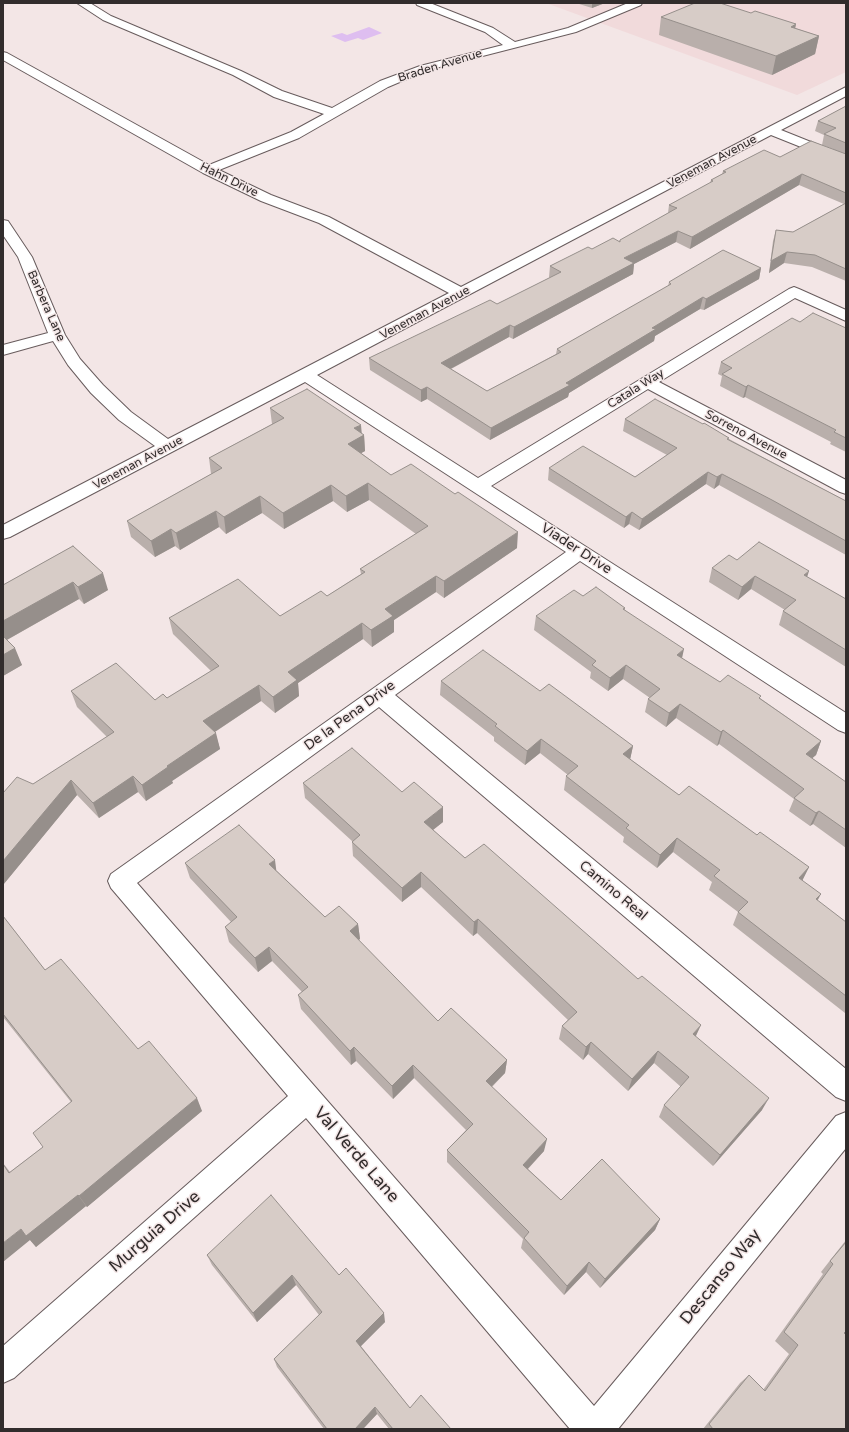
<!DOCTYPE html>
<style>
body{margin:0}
#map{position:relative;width:849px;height:1432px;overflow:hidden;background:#f3e6e6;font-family:"Varela Round",sans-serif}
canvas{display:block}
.frame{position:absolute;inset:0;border:4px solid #312c2c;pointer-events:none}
</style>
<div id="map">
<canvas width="849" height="1432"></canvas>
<div class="frame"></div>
</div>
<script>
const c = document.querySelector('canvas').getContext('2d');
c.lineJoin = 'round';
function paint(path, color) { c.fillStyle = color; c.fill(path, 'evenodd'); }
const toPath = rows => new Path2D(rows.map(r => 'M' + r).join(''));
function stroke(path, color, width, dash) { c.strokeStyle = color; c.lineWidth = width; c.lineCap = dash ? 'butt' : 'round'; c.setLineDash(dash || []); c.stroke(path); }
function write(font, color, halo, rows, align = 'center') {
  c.font = font + ' "Varela Round",sans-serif'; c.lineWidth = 3; c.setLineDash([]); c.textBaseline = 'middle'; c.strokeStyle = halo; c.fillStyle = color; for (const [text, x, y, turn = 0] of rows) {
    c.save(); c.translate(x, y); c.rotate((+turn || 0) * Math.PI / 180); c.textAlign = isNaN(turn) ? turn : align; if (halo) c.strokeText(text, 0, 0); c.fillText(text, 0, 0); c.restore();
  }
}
paint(toPath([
 [546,3,846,3,846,72,797,95]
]), '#f1dadb');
paint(toPath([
 [369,27,382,33,363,40,358,38,345,42,331,36,342,33,347,35]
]), '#debef0');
const minor = toPath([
 [77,3,90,3,111,16,241,71,282,91,332,108,380,81,420,66,503,45,485,32,417,5,416,3,430,3,493,28,515,42,568,28,628,3,642,3,641,5,576,32,428,70,388,87,299,138,219,170,271,195,329,217,461,287,846,87,846,96,781,130,846,156,846,165,771,135,317,375,478,478,789,289,794,287,799,289,846,310,846,321,795,298,659,382,846,480,846,494,840,492,648,389,491,486,846,713,846,733,838,730,580,561,395,695,846,1069,846,1101,836,1097,379,707,137,883,594,1406,836,1116,846,1112,846,1148,618,1429,570,1429,306,1118,14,1378,3,1383,3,1346,288,1096,111,888,108,881,111,874,566,552,305,382,10,537,3,539,3,525,155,446,119,420,91,393,68,365,53,341,3,355,3,345,48,333,18,257,3,235,3,220,8,221,32,257,65,335,80,359,103,385,131,412,168,439,449,293,319,223,261,201,203,173,3,60,3,52,7,53,209,165,291,132,324,114,274,97,233,75,103,20,77,3]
]);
stroke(minor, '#685c5d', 2);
paint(minor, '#fff');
paint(toPath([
 [576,3,605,3,592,8],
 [751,13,796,24,795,28,819,36,815,54,772,75,659,35,661,17],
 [846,106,846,281,812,267,784,263,769,273,773,241,776,230,793,232,844,204,799,185,690,249,676,242,634,264,633,274,513,339,509,337,451,369,487,391,556,354,557,349,668,286,669,282,761,268,759,279,704,310,700,309,655,336,654,341,569,393,568,397,490,440,427,399,421,402,370,370,369,358,497,304,550,278,549,277,550,266,592,249,619,241,668,213,669,205,710,183,711,180,722,174,723,171,780,157,833,149,822,145,824,135,815,131,818,121],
 [800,322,846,328,846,452,830,444,831,442,745,397,743,398,720,386,722,376,718,374,721,362],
 [270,408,361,433,364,435,365,451,361,453,391,475,517,548,444,598,436,592,394,620,394,632,372,647,363,639,298,683,299,696,275,713,261,701,215,732,220,749,172,781,173,783,146,801,138,792,99,818,77,795,3,885,3,793,33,784,107,737,77,707,71,691,155,700,167,698,211,671,173,634,169,618,280,616,327,596,361,574,360,569,416,534,369,500,347,512,333,501,284,529,262,513,226,534,219,527,180,550,175,546,155,557,131,537,127,521,211,474,209,458,272,424],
 [625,419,729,439,846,501,846,555,768,512,719,485,714,489,706,484,639,530,629,524,624,528,548,480,549,468,635,477,667,455,623,431],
 [73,546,108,590,84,604,79,599,7,640,22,665,3,676,3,585],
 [737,560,807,577,846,599,846,667,779,625,783,611,785,610,751,589,738,600,709,582,712,568],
 [583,596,625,608,625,610,682,658,720,682,760,698,821,741,816,755,812,758,846,782,846,848,813,824,810,826,789,811,794,799,719,744,717,746,676,718,666,727,645,712,648,699,650,698,623,679,608,691,590,678,591,672,534,630,536,616],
 [441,681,540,691,633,746,630,759,679,795,757,835,809,867,802,881,817,901,846,922,846,1013,845,1013,733,925,738,912,709,890,712,882,673,852,657,868,623,842,624,837,564,790,566,776,568,775,540,753,525,765,494,741,494,737,440,695],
 [303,783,402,792,443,822,433,830,465,858,696,1037,762,1110,713,1166,659,1117,664,1105,681,1087,654,1063,628,1091,588,1054,583,1060,559,1039,562,1026,568,1020,477,933,473,936,421,887,402,902,353,856,352,842,352,841,305,798],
 [185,863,277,871,325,917,358,924,360,939,358,940,438,1021,507,1060,505,1073,492,1087,544,1151,528,1169,561,1200,660,1219,655,1230,600,1288,586,1272,564,1295,521,1248,523,1239,447,1162,447,1150,466,1130,414,1078,393,1099,356,1061,351,1065,301,1009,298,995,302,992,272,961,258,972,229,942,225,927,231,922,190,878],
 [3,916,45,970,138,1049,202,1111,87,1207,86,1206,36,1247,30,1240,3,1163,10,1172,43,1147,71,1102,3,1017],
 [846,1240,846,1331,844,1333,845,1429,703,1429,740,1383,749,1375,763,1390,789,1354,775,1341,823,1274,821,1272],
 [207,1255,339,1275,385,1322,361,1346,410,1408,451,1429,389,1429,377,1414,363,1429,324,1429,277,1367,274,1359,319,1315,296,1285,257,1322,212,1265]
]), '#b9afab');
paint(toPath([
 [592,3,605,3,592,8],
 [796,24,792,43,791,27],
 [819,36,815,54,772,75,776,56],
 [802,174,799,185,690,249,692,237],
 [678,231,676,242,634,264,633,274,513,339,514,327,624,258],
 [787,252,784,263,769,273,771,261],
 [761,268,759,279,704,310,706,299],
 [703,297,700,309,655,336,654,341,569,393,568,397,490,440,491,428,566,383,652,328],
 [510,325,509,337,441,374,441,363],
 [748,385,745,397,743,398,746,387],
 [427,387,427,399,421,402,421,390],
 [361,425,362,436,364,435,365,451,349,460,348,444,354,428],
 [708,472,706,484,639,530,642,519],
 [722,474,719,485,714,489,717,477],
 [368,483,369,500,347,512,346,496],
 [331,485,333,501,284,529,283,513],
 [260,496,262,513,226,534,224,517],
 [216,511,219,527,180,550,176,533],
 [632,512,629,524,624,528,626,517],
 [171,529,175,546,155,557,151,541],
 [518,532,517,548,444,598,444,581],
 [809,571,805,584,804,575],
 [103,573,108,590,84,604,78,587],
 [436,576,436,592,394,620,394,632,372,647,371,630,385,609],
 [755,576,751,589,738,600,742,587],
 [73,582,79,599,3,642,3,621],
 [362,623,363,639,298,683,299,696,275,713,273,697,288,672],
 [15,648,22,665,3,676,3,655],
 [684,649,681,663,677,655],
 [626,665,623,679,608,691,610,678],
 [259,685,261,701,207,737,203,721],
 [680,704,676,718,666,727,669,713],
 [723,730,719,744,717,746,721,732],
 [216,733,220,749,172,781,173,783,146,801,142,785,167,766],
 [541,739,540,753,525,765,527,751],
 [821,741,816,755,801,768,806,754],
 [633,746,630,760,623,754],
 [133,776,138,792,99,818,93,803],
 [71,780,77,795,3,885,3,861],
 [443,807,443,822,424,837,424,822],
 [819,811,813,824,810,826,816,813],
 [677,838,673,852,657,868,660,855],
 [275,860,277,876,269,864],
 [809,867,802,881,799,878],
 [421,872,421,887,402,902,402,888],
 [821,894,814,907,816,899],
 [478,919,477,933,473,936,474,922],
 [358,924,360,939,351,946,350,931],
 [269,947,272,961,258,972,255,958],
 [701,1025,695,1038,693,1034],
 [591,1042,588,1054,583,1060,586,1047],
 [354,1047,356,1061,351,1065,350,1051],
 [658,1051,654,1063,628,1091,632,1079],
 [507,1060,505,1073,484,1094,486,1081],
 [413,1065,414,1078,393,1099,392,1086],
 [197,1098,202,1111,87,1207,79,1196],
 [769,1098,762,1110,713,1166,720,1155],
 [547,1139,544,1151,521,1176,523,1165],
 [78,1195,86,1206,36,1247,30,1240,3,1262,3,1243,21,1229],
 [660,1219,655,1230,600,1288,605,1279],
 [589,1262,586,1272,564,1295,567,1286],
 [292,1275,296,1285,257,1322,253,1313],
 [384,1313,385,1322,358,1349,356,1341],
 [375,1407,377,1414,363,1429,355,1429]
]), '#968f8b');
const building = toPath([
 [695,3,720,3,751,13,755,11,796,24,791,27,819,36,776,56,661,17,695,3],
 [846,106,846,143,824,134,836,128,818,121,846,106],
 [811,141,846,154,846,193,802,174,692,237,678,231,624,258,634,263,514,327,510,325,441,363,487,391,561,352,557,349,671,284,669,282,723,250,761,268,706,299,703,297,652,328,656,329,566,383,570,385,491,428,427,387,421,390,369,358,490,300,497,304,561,272,550,266,588,247,592,249,613,238,620,242,620,240,677,208,669,205,713,181,711,180,726,172,723,171,764,150,780,157,811,141],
 [846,203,846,269,815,255,787,252,771,261,776,230,793,232,846,203],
 [813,313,846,328,846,438,834,432,836,430,748,385,746,387,722,374,732,368,721,362,792,318,800,322,813,313],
 [307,389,361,425,354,428,364,435,348,444,391,475,411,464,455,494,458,492,518,532,444,581,436,576,385,609,393,616,371,630,362,623,288,672,297,680,273,697,259,685,203,721,216,733,167,766,168,767,142,785,133,776,93,803,71,780,3,861,3,793,17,777,33,784,114,732,71,691,116,663,155,700,163,694,167,698,219,666,169,618,238,579,280,616,321,591,327,596,365,572,360,569,428,526,368,483,346,496,331,485,283,513,260,496,224,517,216,511,176,533,171,529,151,541,127,521,222,468,209,458,284,418,270,408,307,389],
 [655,399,703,424,704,423,729,438,727,439,846,501,846,541,772,500,722,474,717,477,708,472,642,519,632,512,626,517,549,468,583,446,635,477,677,448,625,419,655,399],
 [759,542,809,571,804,575,846,599,846,650,783,611,796,600,755,576,742,587,712,568,729,555,737,560,759,542],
 [73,546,103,573,78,587,73,582,3,621,3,585,73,546],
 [596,587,625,608,623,609,684,649,677,655,720,682,728,675,761,696,759,698,821,741,806,754,846,782,846,830,819,811,816,813,794,798,804,789,723,730,721,732,680,704,669,713,648,699,660,689,626,665,610,678,592,665,596,661,536,616,574,590,583,596,596,587],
 [3,636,15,648,3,655,3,636],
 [483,650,540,691,549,684,633,746,623,754,679,795,689,786,757,835,760,832,809,867,799,878,821,894,816,899,846,922,846,996,738,912,748,902,714,876,720,870,677,838,660,855,626,828,629,825,566,776,578,766,541,739,527,751,495,726,497,724,441,681,483,650],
 [352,748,402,792,414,782,443,807,424,822,465,858,484,844,638,979,642,976,701,1025,693,1034,769,1098,720,1155,664,1105,689,1077,658,1051,632,1079,591,1042,586,1047,562,1026,577,1012,478,919,474,922,421,872,402,888,352,842,360,835,303,783,352,748],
 [239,825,275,860,269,864,325,917,339,906,358,924,350,931,438,1021,451,1008,507,1060,486,1081,547,1139,523,1165,561,1200,602,1159,660,1219,605,1279,589,1262,567,1286,524,1238,529,1232,447,1150,473,1124,413,1065,392,1086,354,1047,350,1051,298,995,308,987,269,947,255,958,225,927,237,917,185,863,239,825],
 [3,916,45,970,61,959,138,1049,149,1041,197,1098,79,1196,78,1195,26,1236,21,1229,3,1243,3,1164,9,1173,43,1147,33,1133,72,1101,3,1014,3,916],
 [271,1195,339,1275,346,1268,384,1313,356,1341,410,1408,421,1395,451,1429,393,1429,375,1407,355,1429,327,1429,274,1359,322,1312,292,1275,253,1313,207,1255,271,1195],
 [846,1242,846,1331,844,1333,846,1335,846,1427,845,1429,713,1429,709,1424,749,1375,765,1391,798,1345,784,1332,833,1264,830,1261,846,1242]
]);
paint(building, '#d7ccc7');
stroke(building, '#968f8b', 1);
write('12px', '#312c2c', '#f3e6e6', [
 ["Braden Avenue",440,66,-17],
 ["Veneman Avenue",712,162,-28],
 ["Hahn Drive",229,180,26],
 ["Barbera Lane",46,306,66],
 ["Veneman Avenue",425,313,-28],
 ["Catala Way",636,389,-32],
 ["Sorreno Avenue",746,435,28],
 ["Veneman Avenue",138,463,-28]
]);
write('14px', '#312c2c', '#f3e6e6', [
 ["Viader Drive",576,549,33],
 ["De la Pena Drive",350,716,-36],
 ["Camino Real",613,891,40]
]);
write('17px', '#312c2c', '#f3e6e6', [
 ["Val Verde Lane",356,1155,49],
 ["Murguia Drive",155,1232,-41],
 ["Descanso Way",721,1277,-51]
]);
</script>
